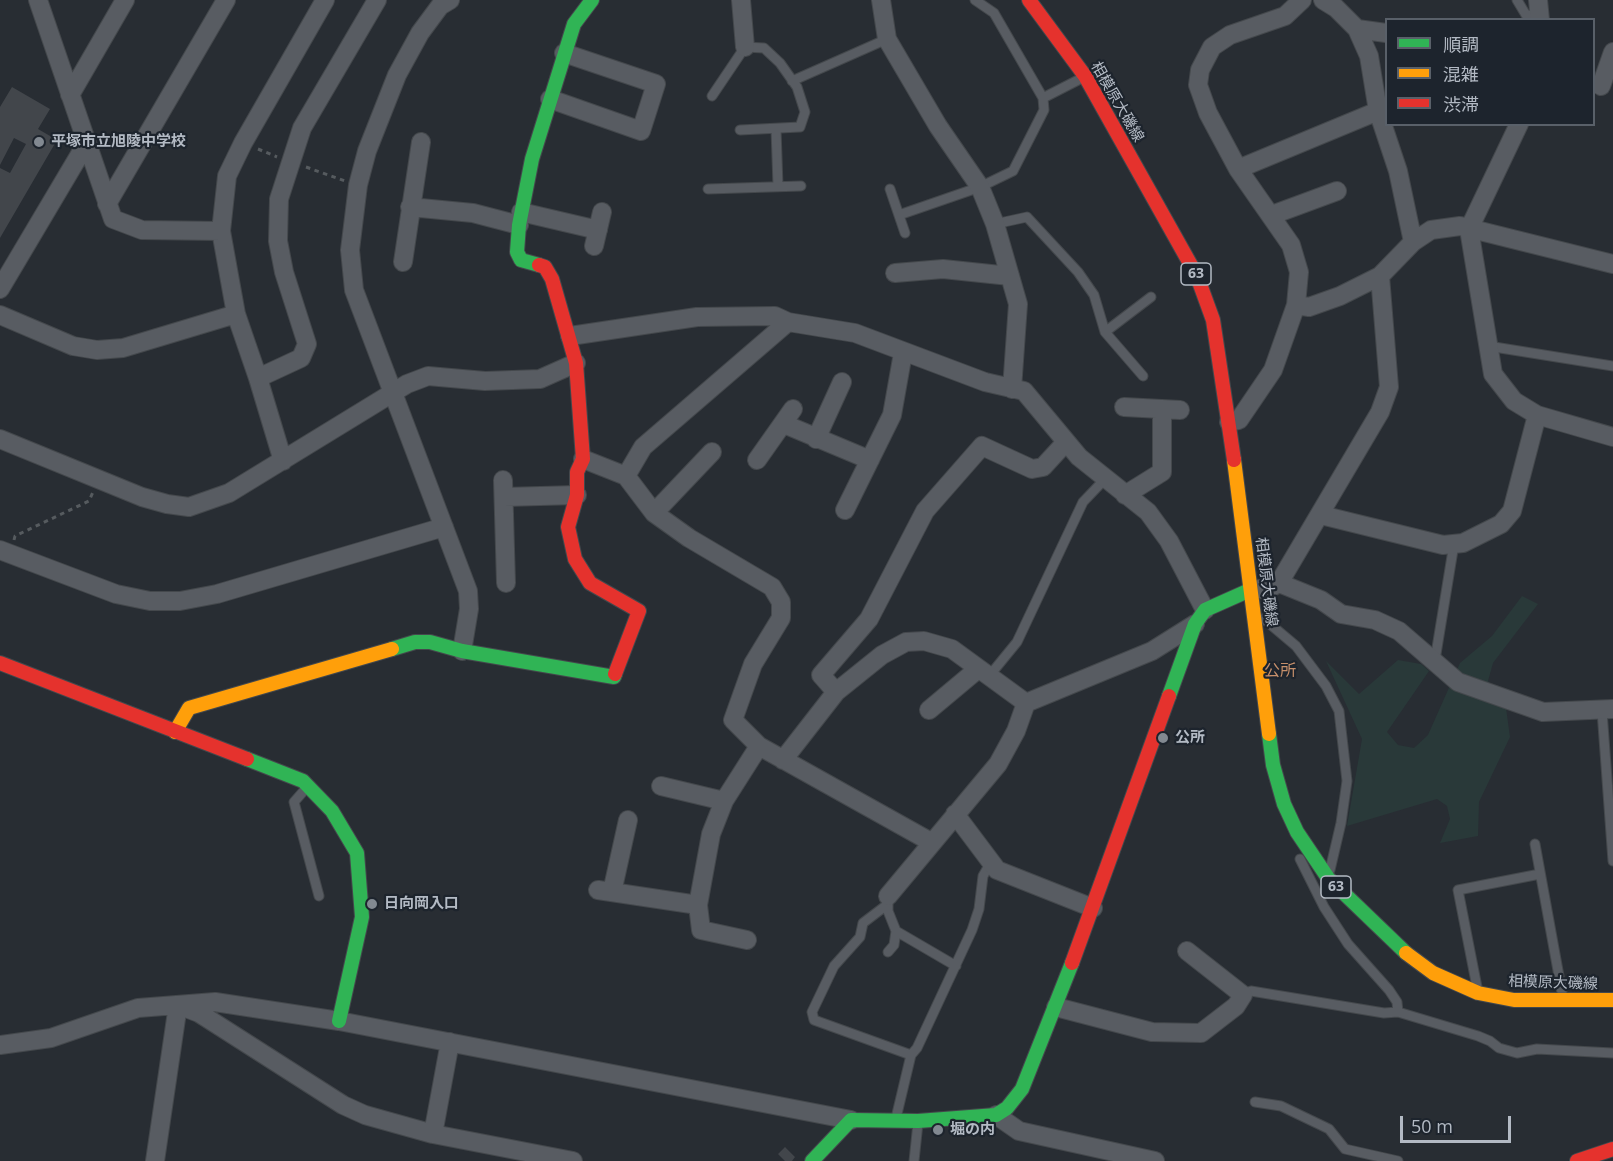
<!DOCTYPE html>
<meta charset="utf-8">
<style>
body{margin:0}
#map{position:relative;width:1613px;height:1161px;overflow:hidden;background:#282d33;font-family:"Open Sans","Noto Sans JP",sans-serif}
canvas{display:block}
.legend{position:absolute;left:1385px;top:18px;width:210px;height:108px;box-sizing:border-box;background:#1d242d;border:2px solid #596069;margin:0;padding:8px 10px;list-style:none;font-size:18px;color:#b3bac4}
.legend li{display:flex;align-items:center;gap:12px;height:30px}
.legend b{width:30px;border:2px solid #596069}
.scale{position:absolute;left:1400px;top:1116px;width:111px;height:27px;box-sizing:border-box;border:3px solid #b3bac4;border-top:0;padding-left:8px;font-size:18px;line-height:21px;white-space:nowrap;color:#b3bac4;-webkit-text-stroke:4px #1d242d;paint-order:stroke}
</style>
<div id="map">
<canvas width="1613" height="1161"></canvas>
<ul class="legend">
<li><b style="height:8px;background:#30b455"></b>順調</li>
<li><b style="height:8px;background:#ff9f0a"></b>混雑</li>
<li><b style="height:8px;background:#e5322d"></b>渋滞</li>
</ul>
<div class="scale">50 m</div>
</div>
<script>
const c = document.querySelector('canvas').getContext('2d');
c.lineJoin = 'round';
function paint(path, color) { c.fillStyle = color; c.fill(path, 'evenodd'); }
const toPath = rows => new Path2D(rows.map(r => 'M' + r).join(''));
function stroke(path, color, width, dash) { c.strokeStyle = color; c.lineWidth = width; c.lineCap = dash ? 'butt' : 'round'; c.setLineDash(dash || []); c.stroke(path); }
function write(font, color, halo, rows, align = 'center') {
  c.font = font + ' "Open Sans","Noto Sans JP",sans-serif'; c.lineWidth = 4.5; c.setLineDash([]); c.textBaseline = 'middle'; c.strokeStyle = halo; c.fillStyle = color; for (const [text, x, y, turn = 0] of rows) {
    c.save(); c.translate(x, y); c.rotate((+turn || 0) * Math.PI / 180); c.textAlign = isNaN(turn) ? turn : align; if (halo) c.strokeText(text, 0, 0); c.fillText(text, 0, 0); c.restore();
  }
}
paint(toPath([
 [1522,596,1538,604,1493,663,1488,681,1506,708,1510,737,1479,802,1478,836,1440,843,1450,819,1447,806,1437,799,1347,826,1362,739,1326,661,1359,694,1398,660,1421,664,1429,671,1387,732,1398,745,1414,748,1428,735,1460,663,1492,636]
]), '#293939');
paint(toPath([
 [12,87,50,109,38,129,57,140,0,238,0,168,10,173,26,144,14,138,0,165,0,107],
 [785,1147,795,1157,792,1161,785,1161,778,1154]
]), '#42464b');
const lane = toPath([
 [1517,0,1526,15,1540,15],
 [792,81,887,39],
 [712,96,745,47,764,48,780,63,797,87,805,112,800,127,740,130],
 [1043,98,1084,77],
 [776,129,778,186],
 [708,189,801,186],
 [890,189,905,233],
 [899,215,980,187,1013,171,1044,110,1043,98,994,13,975,0],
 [995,224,1027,217,1078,272,1094,295,1105,332,1143,376],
 [1105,332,1151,297],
 [1488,346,1613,366],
 [1259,619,1264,619,1296,646,1326,686,1339,711,1347,781,1341,823,1330,870],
 [1435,660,1454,544],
 [990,675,1017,642,1083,502,1105,479],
 [1602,711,1613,861],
 [308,786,294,802,319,896],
 [1535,844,1563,998],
 [888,904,863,923,860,937,834,966,812,1012,814,1020,911,1055],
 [896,931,956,966],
 [888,952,894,945,896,931,888,911,888,901],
 [1477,987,1458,890,1540,874],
 [1243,995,1251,991,1384,1013,1398,1012,1397,1002,1389,990,1348,944,1324,907,1300,859],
 [1398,1012,1478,1036,1490,1041,1499,1048,1517,1053,1537,1049,1613,1053],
 [1255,1102,1281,1106,1329,1129,1345,1149,1398,1161],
 [896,1118,911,1055,917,1048,972,930,979,909,983,876,991,862],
 [914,1161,918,1123]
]);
const street = toPath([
 [38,0,113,219,142,230,221,231],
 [450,0,440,6,420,33,397,75,367,151,358,185,350,250,354,290,468,591,469,609,462,651],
 [741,0,745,47],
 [881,0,887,39,938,126,980,187,995,224,1018,304,1012,389],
 [1323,0,1336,8,1357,29,1369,56,1378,111,1398,171,1413,242],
 [1538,0,1540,20],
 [1357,29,1386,33],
 [1601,86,1613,52],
 [70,95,125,0],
 [550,99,641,131,656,84,564,53],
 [1519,124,1469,229,1493,374,1514,401,1537,415,1613,437],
 [1238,169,1378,111],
 [107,204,226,0],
 [410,207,473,213,519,225],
 [521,212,598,230],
 [1272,215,1337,191],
 [594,246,602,212],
 [403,262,421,142],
 [895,273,943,269,1010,276],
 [0,289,86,144],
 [1296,305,1309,307,1340,296,1380,276,1413,242,1431,230,1460,226,1613,264],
 [0,315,73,346,97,350,123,348,236,314],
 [570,336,697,317,775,316,788,322,855,333,985,382,1024,391,1079,457,1148,512,1169,541,1205,610],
 [258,378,301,358,307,344,284,272,278,241,279,199,302,128,377,0],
 [1124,407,1180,410],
 [1229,422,1239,420,1273,370,1296,305,1299,272,1291,245,1238,169,1208,113,1198,85,1200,70,1212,47,1230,35,1285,16,1302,0],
 [784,424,870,460],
 [0,439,142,497,167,504,189,507,229,493,407,384,428,376,485,381,540,379,576,363],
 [816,439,842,382],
 [583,459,626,476,654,513,689,538,772,587,781,602,781,618,753,664,733,720,759,746,931,842],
 [757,460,793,409],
 [283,461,258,378,236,314,221,231,227,176,243,143,325,0],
 [626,476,643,447,788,322],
 [503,480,506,583],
 [1125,495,1162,472,1162,409],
 [504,497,577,495],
 [845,510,892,415,903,353],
 [654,513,712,452],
 [1321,515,1443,545,1463,543,1501,524,1512,511,1537,415],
 [0,550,116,594,150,601,180,601,217,594,444,527],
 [1279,583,1321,600,1341,614,1375,620,1399,631,1458,682,1543,712,1613,709],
 [1250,590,1270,588,1279,583,1380,412,1389,387,1380,276],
 [836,692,821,675,869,619,925,511,982,446,1032,469,1043,467,1066,442],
 [929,710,978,669],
 [783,760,836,692,882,655,906,642,924,641,952,649,1026,703],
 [661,786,724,801],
 [955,814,997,870,1093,908],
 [598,890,698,905],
 [612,892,628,820],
 [888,896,998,764,1016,731,1026,703,1152,651,1195,624],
 [747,940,701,930,698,905,711,834,724,801,759,746],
 [1056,1007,1152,1032,1201,1033,1236,1006,1243,995,1187,951],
 [0,1045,51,1038,138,1008,215,1002,339,1021,851,1120],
 [996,1115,1019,1131,1155,1161],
 [433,1134,450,1042],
 [155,1161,178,1005,199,1013,343,1105,365,1115,433,1134,573,1161]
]);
const fast = toPath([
 [539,265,521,260,517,252,519,225,532,159,574,24,592,0],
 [392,649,415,642,430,642,462,651,614,677,615,674],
 [1169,696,1195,624,1205,610,1250,590],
 [1269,734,1273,765,1284,804,1297,832,1328,878,1406,953],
 [247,759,303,781,332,811,357,853,362,917,339,1021],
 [812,1161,851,1120,918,1121,996,1115,1007,1108,1022,1089,1072,963]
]);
const slow = toPath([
 [1234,460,1269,734],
 [175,732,189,708,392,649],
 [1406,953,1433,973,1478,993,1514,1000,1613,1000]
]);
const jam = toPath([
 [1029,0,1085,76,1197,276,1213,320,1234,460],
 [539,265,545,267,552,279,576,363,583,459,577,472,577,495,568,527,575,559,590,583,639,611,615,674],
 [0,663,247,759],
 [1072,963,1169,696],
 [1577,1161,1613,1149]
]);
stroke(lane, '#44484c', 11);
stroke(street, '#44484c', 20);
stroke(fast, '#44484c', 16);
stroke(slow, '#44484c', 16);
stroke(jam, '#44484c', 16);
stroke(toPath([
 [258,149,277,157],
 [306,167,345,181],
 [14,540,15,536,89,501,93,492]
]), '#565b5f', 3, [4.5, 4.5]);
stroke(lane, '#585c62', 9);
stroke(street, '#585c62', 18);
stroke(fast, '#30b455', 14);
stroke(slow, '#ff9f0a', 14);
stroke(jam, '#e5322d', 14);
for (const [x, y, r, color] of [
 [39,142,6,"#828991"],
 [1163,738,6,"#828991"],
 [372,904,6,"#828991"],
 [938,1130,6,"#828991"]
]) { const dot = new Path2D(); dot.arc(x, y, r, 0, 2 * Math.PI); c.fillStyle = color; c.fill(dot); stroke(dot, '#1d242d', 2); }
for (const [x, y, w] of [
 [1196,274,30],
 [1336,887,30]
]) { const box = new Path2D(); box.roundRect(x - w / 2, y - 11, w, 22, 4.5); c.fillStyle = '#1d242d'; c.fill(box); stroke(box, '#b3bac4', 1.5); }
write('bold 14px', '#b3bac4', null, [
 ["63",1196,274],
 ["63",1336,887]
]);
write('15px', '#b3bac4', '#1d242d', [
 ["相模原大磯線",1117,102,60],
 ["相模原大磯線",1266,582,83],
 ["相模原大磯線",1553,983,2]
]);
write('bold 15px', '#b3bac4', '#1d242d', [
 ["平塚市立旭陵中学校",51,142],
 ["公所",1175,738],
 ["日向岡入口",384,904],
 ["堀の内",950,1130]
], 'left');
write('16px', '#c68f6b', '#1d242d', [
 ["公所",1280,671]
]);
</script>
